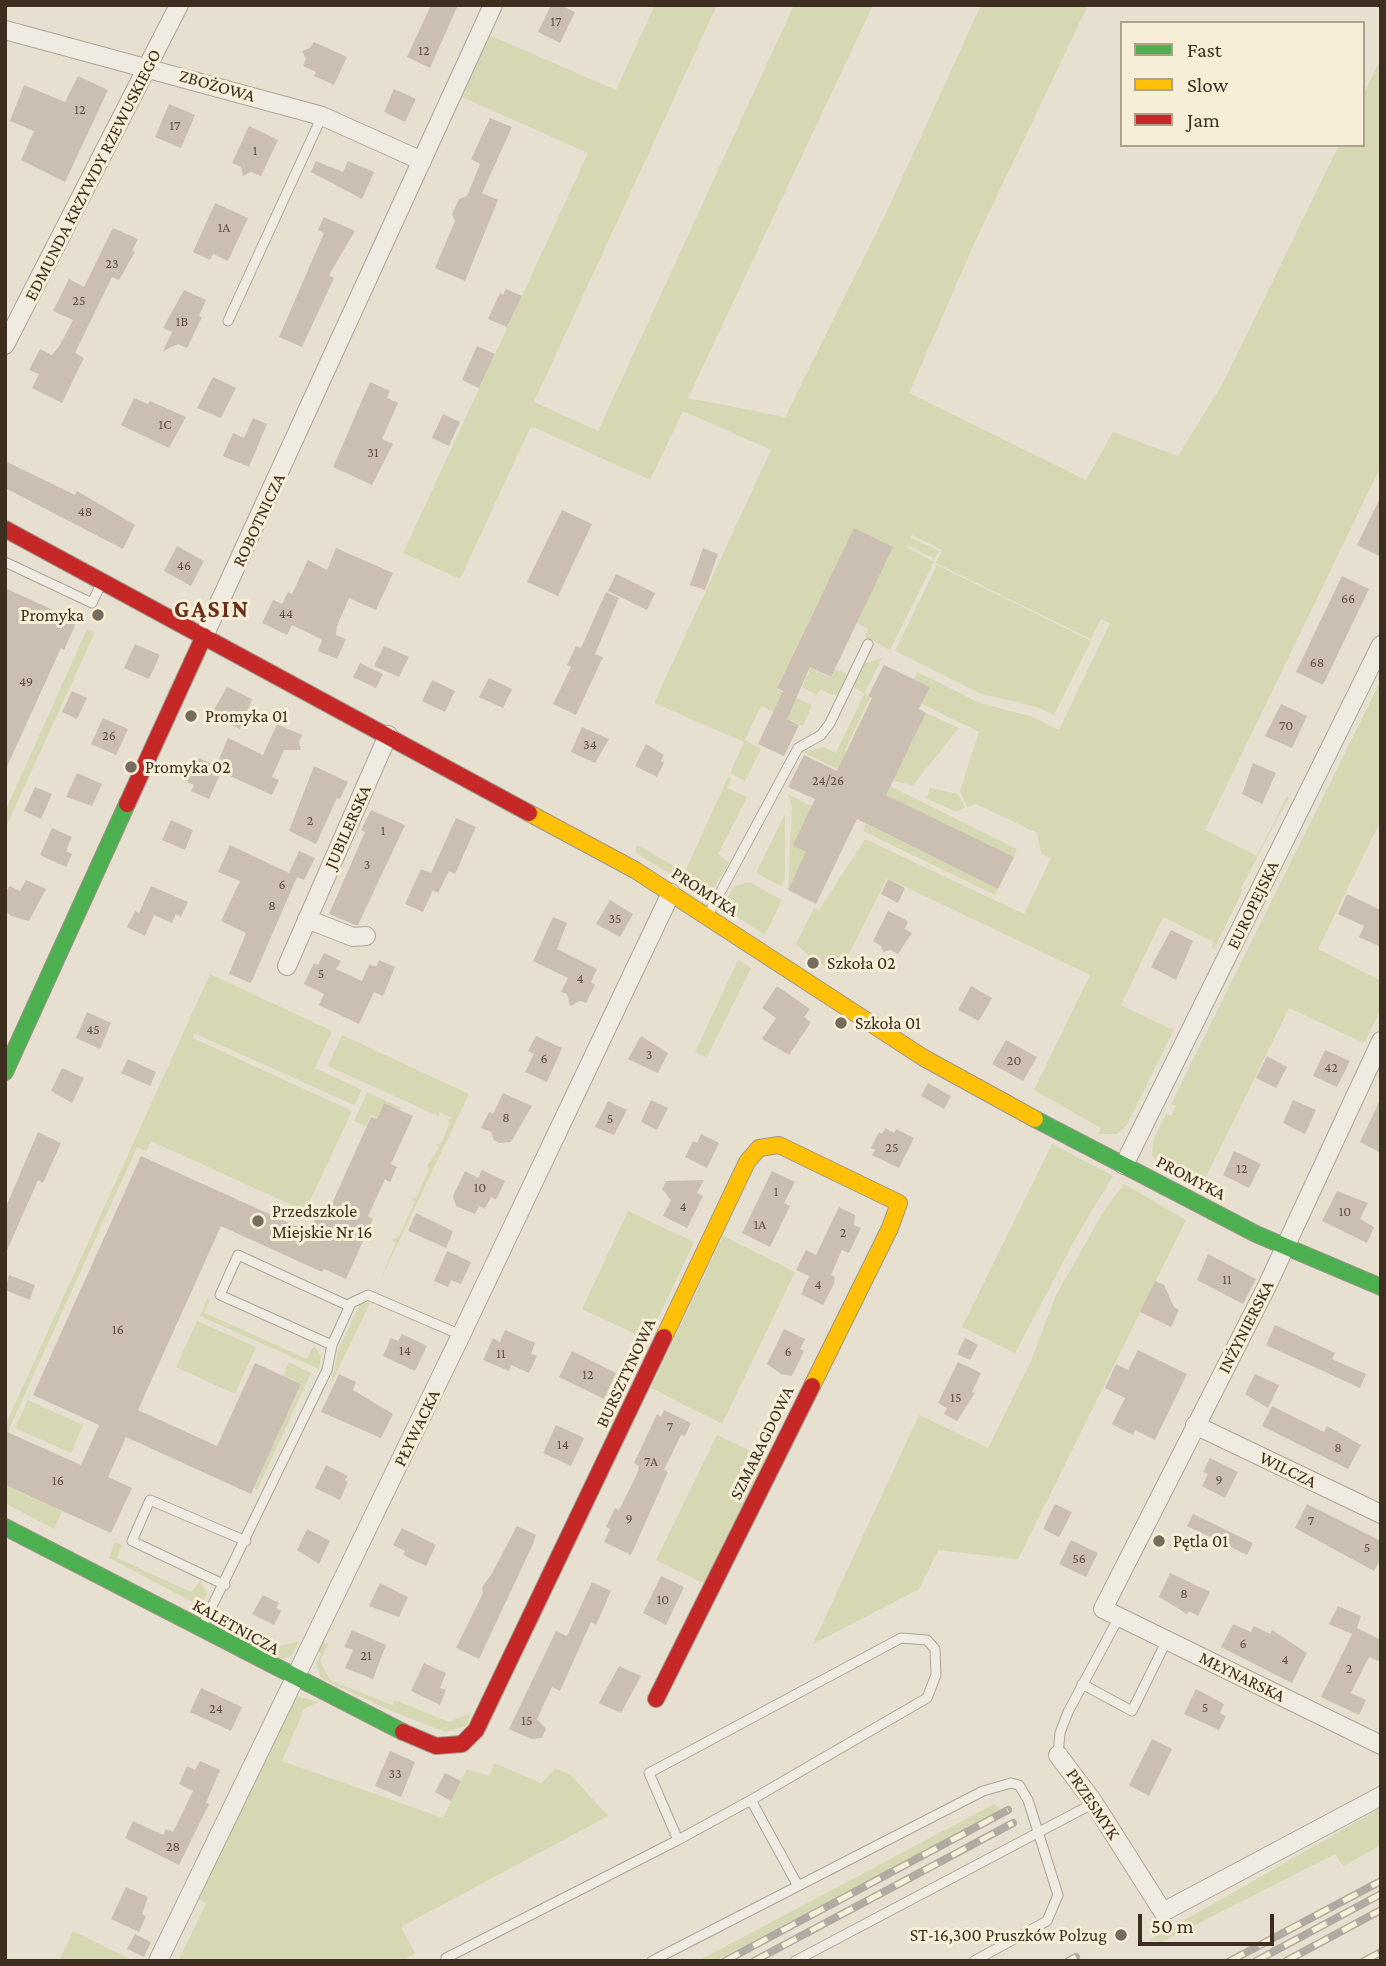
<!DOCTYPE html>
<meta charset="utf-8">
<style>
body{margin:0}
#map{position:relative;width:1386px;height:1966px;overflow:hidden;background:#e7e0d1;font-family:"Crimson Pro",serif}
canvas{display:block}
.frame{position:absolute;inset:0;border:7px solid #3d2e20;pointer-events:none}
.legend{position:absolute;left:1120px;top:21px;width:245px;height:126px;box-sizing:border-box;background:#f7eed8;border:2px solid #ada18e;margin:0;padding:9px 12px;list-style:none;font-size:21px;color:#3d2e20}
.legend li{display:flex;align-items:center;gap:14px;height:35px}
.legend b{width:35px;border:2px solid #ada18e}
.scale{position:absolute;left:1138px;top:1914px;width:136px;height:32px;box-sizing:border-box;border:4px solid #3d2e20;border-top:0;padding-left:9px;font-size:21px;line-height:24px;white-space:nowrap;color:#3d2e20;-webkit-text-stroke:5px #f7eed8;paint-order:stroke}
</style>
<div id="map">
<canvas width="1386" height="1966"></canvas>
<div class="frame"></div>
<ul class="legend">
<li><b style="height:9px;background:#4caf50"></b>Fast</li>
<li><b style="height:9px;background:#ffc107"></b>Slow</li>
<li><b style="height:9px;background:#c62828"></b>Jam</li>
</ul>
<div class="scale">50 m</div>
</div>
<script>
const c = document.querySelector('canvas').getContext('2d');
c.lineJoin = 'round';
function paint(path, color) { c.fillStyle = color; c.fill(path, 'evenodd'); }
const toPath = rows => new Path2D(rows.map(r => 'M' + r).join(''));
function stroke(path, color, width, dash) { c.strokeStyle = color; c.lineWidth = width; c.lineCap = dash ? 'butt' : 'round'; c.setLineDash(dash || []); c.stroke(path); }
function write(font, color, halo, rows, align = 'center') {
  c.font = font + ' "Crimson Pro",serif'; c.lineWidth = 6; c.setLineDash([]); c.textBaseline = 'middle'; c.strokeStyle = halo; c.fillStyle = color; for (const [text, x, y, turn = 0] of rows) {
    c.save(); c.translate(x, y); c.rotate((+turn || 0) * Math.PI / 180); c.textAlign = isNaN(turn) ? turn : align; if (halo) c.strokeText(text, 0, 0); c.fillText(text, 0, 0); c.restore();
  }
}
paint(toPath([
 [655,5,717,5,534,402,598,431,794,5,873,5,688,398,785,417,887,211,981,5,1088,5,974,244,909,393,1086,480,1113,432,1178,456,1223,383,1339,145,1363,145,1363,95,1381,59,1381,466,1205,830,1257,856,1287,796,1289,797,1241,888,1243,890,1214,949,1211,948,1214,942,1163,917,1121,1005,1171,1029,1175,1027,1127,1125,1117,1134,1098,1134,1101,1128,1034,1090,1090,975,887,878,839,974,811,958,796,944,814,908,819,910,865,839,1024,914,1051,858,1041,854,1037,833,976,804,967,807,960,791,979,732,922,704,930,687,914,679,917,672,980,703,1033,717,1059,730,1110,623,1101,619,1091,639,936,563,942,550,912,535,911,538,939,551,935,559,908,545,906,547,934,562,890,650,865,637,868,629,818,602,776,689,812,705,803,726,761,706,745,740,761,749,745,781,730,773,744,742,654,703,771,450,683,411,650,480,531,426,460,579,403,553,588,153,462,97,489,35,616,90],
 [937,565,1091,641,1054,715,1037,707,979,693,895,651],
 [87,629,95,632,5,829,5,812],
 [882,658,865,693,870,698,845,750,857,756,848,774,802,752,824,747,836,753,864,694,854,687,863,664],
 [811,668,831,678,835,669,847,674,838,694,832,695,820,689,817,695,802,687],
 [1381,680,1381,820,1318,949,1381,981,1381,1009,1364,1043,1289,1008,1202,1185,1159,1165,1152,1155,1153,1141,1166,1114,1171,1116,1176,1106,1171,1104],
 [926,713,959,728,913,785,892,781],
 [728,777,732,779,727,788,747,797,718,854,729,863,708,898,635,852,637,845,685,872],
 [890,786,1017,849,1014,857,886,795],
 [930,788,958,794,965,808,956,812,926,798],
 [788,794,825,813,788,890,792,807],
 [785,814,785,880,781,886,756,873],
 [866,824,998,889,995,895,863,831],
 [749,882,782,900,765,935,722,907,734,886],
 [738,960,751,968,707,1057,695,1052],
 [210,974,332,1031,315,1068,362,1090,354,1105,194,1033,193,1038,352,1111,345,1126,305,1211,151,1141,146,1151,137,1147,5,1438,5,1426],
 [342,1035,469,1094,378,1285,396,1243,392,1239,398,1238,415,1201,411,1199,417,1197,429,1169,427,1166,439,1148,436,1145,441,1143,450,1123,448,1120,452,1118,440,1112,438,1116,328,1066],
 [367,1092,401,1108,400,1110,384,1103,377,1118,371,1115,366,1126,354,1121],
 [1052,1144,1113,1176,1078,1234,1015,1353,962,1327],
 [1124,1184,1186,1220,1018,1559,938,1550,919,1589,813,1644,919,1415,988,1448,1031,1361,1056,1295,1106,1207],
 [628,1211,694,1242,648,1340,582,1309],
 [723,1236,795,1272,722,1424,651,1388],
 [207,1299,210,1300,204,1313,214,1317,307,1359,313,1347,316,1348,321,1356,319,1369,200,1316],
 [361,1302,370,1303,330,1386,339,1348],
 [197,1321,256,1347,235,1394,176,1367],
 [289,1362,311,1373,257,1490,254,1488,302,1383,283,1375],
 [28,1400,83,1425,71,1453,15,1428],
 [717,1435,766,1458,705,1584,656,1560],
 [5,1486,62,1511,54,1529,5,1503],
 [115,1542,122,1545,117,1558,191,1592,200,1581,207,1593,202,1607,109,1558],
 [222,1618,277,1647,299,1641,291,1656,283,1659,222,1627],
 [321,1641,328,1644,320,1661,330,1680,392,1705,395,1700,449,1722,471,1713,466,1726,445,1732,389,1710,321,1678,316,1664,321,1654,317,1651],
 [297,1696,318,1702,304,1709,282,1761,443,1818,467,1769,490,1776,494,1763,541,1783,555,1769,570,1774,608,1816,401,1927,415,1953,402,1961,178,1961,206,1904,196,1896,291,1699],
 [994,1804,1002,1810,715,1961,698,1961],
 [1381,1808,1381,1845,1343,1866,1335,1854,1162,1942,1150,1940],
 [73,1931,134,1961,59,1961]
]), '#d6d7b3');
paint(toPath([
 [431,5,458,5,430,68,407,57],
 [551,5,560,5,575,12,560,43,538,32],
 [314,42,347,57,334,85,314,76,316,72,303,66,306,59,302,51,310,48],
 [78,76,108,90,65,182,21,160,34,131,10,121,24,85,65,102],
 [394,89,416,99,405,122,384,112],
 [169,104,195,115,181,148,155,137],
 [490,118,512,127,482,193,498,200,465,281,435,268,455,221,452,214,459,199,467,196,480,164,471,159],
 [249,126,278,140,261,176,251,172,243,176,241,167,232,163],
 [316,161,343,172,348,161,374,172,362,199,311,172],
 [215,203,248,218,228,261,213,254,210,260,193,252],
 [324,217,355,231,329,275,334,278,302,347,279,337,324,233,318,230],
 [113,228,138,239,132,251,135,252,119,280,112,277,75,353,84,358,62,403,32,388,39,374,29,370,40,349,52,355,60,345,73,320,53,311,69,279,84,287],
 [506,289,522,296,507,327,488,319,500,293,503,295],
 [184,290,206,300,199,316,202,317,187,348,178,344,163,351,172,332,163,328],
 [477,346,495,354,479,388,462,380],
 [213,377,236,388,221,418,197,408],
 [370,382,390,391,387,398,398,403,382,439,393,444,372,485,333,467],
 [134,398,148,404,150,401,186,417,169,448,121,425],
 [443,414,460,422,449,446,432,438],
 [253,418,267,424,249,467,223,456,233,433,244,438],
 [5,461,75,495,77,491,135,525,123,549,5,488],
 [1381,496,1381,557,1357,545],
 [562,510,592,524,558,596,527,582],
 [854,528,893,547,831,677,810,667,787,719,799,725,784,756,758,744,783,691,777,688],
 [177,546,204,561,191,586,164,571],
 [336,548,393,573,376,610,349,598,337,626,336,635,346,639,337,659,318,651,322,640,317,637,292,625,287,635,262,623,273,600,282,604,288,592,292,594,308,560,327,570],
 [703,548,718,554,705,590,690,585],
 [616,574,655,593,647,610,608,591],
 [1342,576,1369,589,1323,685,1296,672],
 [5,588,77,621,64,650,61,648,5,771],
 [606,592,619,598,595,654,603,657,576,715,553,704,571,667,567,665,576,646,581,648],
 [135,644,160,655,149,679,124,668],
 [384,646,409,657,399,677,374,666],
 [360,663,383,674,376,688,353,677],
 [884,665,930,687,919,709,926,713,886,795,1014,857,998,889,857,819,816,904,788,890,806,852,793,845,815,799,788,787,804,755,837,771,872,698,868,696],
 [489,678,512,689,503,708,479,697],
 [432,680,455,691,445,712,422,701],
 [227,687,252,699,240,729,211,715],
 [72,691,87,698,77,719,62,712],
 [1281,704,1307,716,1292,748,1265,736],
 [103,718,128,729,116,755,91,744],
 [277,724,302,735,299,742,301,750,284,750,272,777,279,780,272,795,221,772,209,799,191,791,194,785,187,782,199,758,216,766,228,738,263,755],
 [582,727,609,739,595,763,571,752],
 [646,744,664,755,661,761,664,763,657,777,635,766],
 [1253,763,1276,773,1262,804,1242,794],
 [314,766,348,782,340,799,337,798,316,844,289,831],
 [77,773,102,784,92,806,66,797],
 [35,787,52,794,41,819,24,811],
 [371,810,405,825,358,925,355,925,329,914,365,832,361,830],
 [456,818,476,827,455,874,449,871,438,893,433,890,423,912,405,904,421,869,431,873],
 [171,820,193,830,185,850,162,840],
 [52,828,72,837,66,851,72,854,66,867,40,855],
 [230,845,289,873,299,851,315,858,304,880,297,877,251,983,229,974,246,933,221,921,240,881,218,872],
 [888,879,905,888,898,903,881,894],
 [26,880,46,889,29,921,11,916,5,910,5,892,10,886,20,891],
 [151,886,188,902,181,917,176,914,172,923,154,915,145,936,127,927,135,911,139,913],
 [1347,894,1381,910,1381,947,1359,937,1364,926,1338,914],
 [610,900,633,914,620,937,596,924],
 [888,911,908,921,905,929,912,933,898,954,890,950,883,952,881,946,873,941],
 [553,917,567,923,557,949,597,969,591,982,595,985,586,1003,580,1001,570,1006,567,994,561,992,568,978,533,961],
 [1171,930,1193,941,1176,980,1151,967],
 [324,953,341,961,336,969,362,981,369,965,377,966,379,960,395,967,383,996,374,992,359,1024,319,1005,324,994,304,984,314,963,318,965],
 [777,986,810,1009,804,1017,811,1022,789,1055,762,1039,776,1018,762,1008],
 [971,986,992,998,979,1021,958,1010],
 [87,1012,111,1023,100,1049,76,1038],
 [536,1036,562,1048,547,1082,525,1072,534,1054,528,1051],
 [641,1036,668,1053,658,1073,628,1059],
 [1006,1040,1037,1057,1023,1081,992,1064],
 [1325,1050,1350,1061,1337,1087,1313,1076],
 [1267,1056,1287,1067,1276,1088,1256,1078],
 [128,1059,156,1072,150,1086,121,1073],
 [62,1068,84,1078,72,1103,51,1091],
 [928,1083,951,1096,944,1109,921,1096],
 [503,1093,532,1106,511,1142,499,1143,494,1140,491,1132,481,1128,489,1112,493,1114],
 [1381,1098,1381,1153,1360,1142],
 [651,1100,668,1108,657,1130,641,1122],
 [1293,1100,1316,1110,1305,1134,1283,1123],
 [608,1101,627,1110,614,1135,595,1127],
 [384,1103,413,1116,391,1164,397,1167,390,1182,385,1179,368,1216,373,1219,346,1279,324,1269,322,1272,221,1226,138,1410,217,1446,255,1363,301,1384,251,1494,126,1437,108,1477,132,1488,111,1533,5,1485,5,1431,81,1465,99,1425,33,1395,141,1156,309,1232,321,1206,329,1210,371,1117,377,1119],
 [885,1128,894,1133,896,1129,914,1138,899,1168,872,1155,875,1150,871,1148,879,1132,882,1134],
 [38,1132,61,1143,43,1183,38,1180,5,1255,5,1209],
 [701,1134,719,1143,707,1168,685,1157,693,1141,697,1143],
 [1234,1151,1261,1164,1249,1188,1223,1175],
 [482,1170,505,1181,496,1200,491,1197,485,1209,479,1206,475,1214,456,1206,453,1196,465,1171,478,1178],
 [772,1171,795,1182,784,1203,790,1206,770,1247,742,1233],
 [704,1180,697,1193,703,1196,687,1228,663,1216,671,1200,662,1189,666,1181],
 [1337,1191,1368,1203,1360,1219,1374,1227,1367,1243,1322,1221],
 [839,1207,855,1215,854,1225,861,1228,849,1253,842,1250,831,1275,835,1277,833,1286,823,1305,801,1294,809,1276,796,1270,806,1250,816,1255],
 [416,1213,453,1231,446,1248,408,1231],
 [447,1251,471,1262,461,1284,451,1280,448,1287,434,1281],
 [1208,1254,1256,1279,1243,1304,1197,1280],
 [9,1275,35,1285,30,1300,5,1290],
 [1155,1281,1164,1285,1174,1307,1179,1310,1171,1327,1140,1312],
 [1275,1325,1335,1353,1332,1359,1366,1374,1360,1388,1266,1345],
 [784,1329,805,1339,800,1349,804,1351,792,1376,781,1374,767,1364],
 [505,1330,535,1343,531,1354,537,1356,529,1373,511,1365,509,1371,483,1360,493,1338,500,1342],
 [402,1334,427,1346,415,1371,383,1356,391,1338,398,1341],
 [965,1338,978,1345,970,1360,957,1354],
 [1138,1350,1187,1374,1155,1440,1135,1430,1133,1435,1112,1424,1125,1398,1105,1388,1116,1364,1128,1370],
 [572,1351,616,1373,604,1399,559,1377],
 [958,1362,981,1373,972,1392,975,1393,957,1421,944,1414,947,1408,938,1403],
 [339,1374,356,1382,353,1390,393,1414,381,1438,321,1412],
 [1255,1374,1279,1385,1268,1408,1245,1394],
 [1272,1406,1324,1432,1327,1426,1361,1445,1348,1469,1262,1426],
 [664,1410,691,1423,685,1436,681,1435,664,1470,668,1472,631,1555,604,1542,610,1529,606,1527,615,1508,619,1510,637,1474,639,1466,634,1463,657,1414,661,1417],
 [556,1425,584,1438,571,1466,543,1453],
 [1210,1458,1238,1472,1225,1498,1202,1486,1208,1474,1203,1472],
 [326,1465,348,1476,345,1480,348,1482,340,1500,315,1488],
 [1055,1504,1072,1512,1059,1537,1043,1529],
 [1307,1504,1381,1541,1381,1558,1374,1571,1295,1528],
 [1193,1514,1253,1543,1247,1555,1187,1526],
 [517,1526,536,1535,533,1544,479,1659,456,1648,483,1593,482,1587,491,1575],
 [402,1528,436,1545,426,1566,403,1555,405,1551,393,1545],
 [307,1529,330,1541,319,1564,297,1550],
 [1071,1540,1098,1553,1086,1577,1059,1564],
 [1170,1573,1210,1592,1198,1616,1189,1611,1187,1614,1159,1597],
 [661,1576,684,1587,666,1625,643,1613],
 [592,1582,611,1591,596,1625,591,1622,560,1691,552,1687,537,1719,546,1729,542,1738,531,1739,509,1729,556,1631,567,1636],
 [380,1583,408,1597,399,1617,369,1606],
 [263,1595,279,1603,276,1608,281,1611,274,1625,252,1614],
 [1338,1606,1361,1616,1357,1628,1381,1640,1381,1662,1369,1657,1351,1693,1366,1700,1359,1715,1321,1697,1352,1634,1329,1624],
 [1233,1624,1251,1632,1254,1626,1270,1634,1272,1630,1307,1653,1292,1683,1221,1647],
 [352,1630,386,1645,373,1679,345,1668,353,1650,344,1647],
 [424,1663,446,1673,440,1688,446,1690,440,1705,411,1691],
 [619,1666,641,1676,621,1713,599,1703],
 [201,1688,242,1707,231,1731,190,1712],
 [1196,1689,1224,1704,1220,1713,1226,1716,1219,1730,1184,1714],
 [1152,1739,1172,1749,1149,1796,1129,1785],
 [390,1751,415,1762,401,1797,375,1786],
 [200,1761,220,1770,206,1803,209,1804,179,1865,125,1838,133,1821,163,1835,166,1829,173,1832,193,1791,179,1784,187,1766,195,1770],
 [445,1773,461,1781,451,1801,435,1792],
 [126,1887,148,1897,142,1914,146,1916,139,1932,111,1919],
 [135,1934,151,1942,144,1957,127,1949]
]), '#cbbfb2');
const lane = toPath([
 [228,321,322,116],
 [5,562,92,603,101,584],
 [708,915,798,748,821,735,830,723,868,644],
 [332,1345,220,1295,238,1255,349,1306],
 [225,1585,132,1541,150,1500,246,1541],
 [201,1629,327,1370,332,1345,351,1303,368,1295,461,1335],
 [1082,1684,1132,1711,1167,1640],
 [1058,1755,1060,1733,1068,1712,1119,1617],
 [751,1800,798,1886],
 [446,1961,446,1958,678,1840,751,1800,927,1698,936,1675,935,1649,927,1640,901,1638,649,1773,678,1840],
 [652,1961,983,1791,1011,1783,1019,1785,1028,1800,1058,1895,1047,1921,974,1961],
 [795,1961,1094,1803]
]);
const street = toPath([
 [5,30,322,116,422,161],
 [5,345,179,5],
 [204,636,493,5],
 [307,919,353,937,366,936],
 [287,966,388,735],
 [1381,1041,1267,1286,1103,1609,1381,1745],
 [1124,1165,1381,645],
 [1195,1425,1381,1514],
 [1058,1755,1094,1803,1163,1912,1381,1796],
 [158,1961,461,1335,671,893]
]);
const fast = toPath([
 [5,1072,127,804],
 [1035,1119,1256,1234,1381,1287],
 [5,1527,403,1732]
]);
const slow = toPath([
 [529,813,635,870,924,1058,1035,1119],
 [664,1337,747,1162,759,1148,779,1145,899,1203,890,1228,812,1386]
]);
const jam = toPath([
 [5,529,529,813],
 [127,804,204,636],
 [656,1699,812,1386],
 [403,1732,436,1746,462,1744,476,1730,664,1337]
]);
stroke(lane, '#ada599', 11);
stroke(street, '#ada599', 20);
stroke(fast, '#9c958a', 18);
stroke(slow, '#9c958a', 18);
stroke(jam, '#9c958a', 18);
stroke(lane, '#efebe3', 9);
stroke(street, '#efebe3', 18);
stroke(fast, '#4caf50', 16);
stroke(slow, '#ffc107', 16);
stroke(jam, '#c62828', 16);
const rail = toPath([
 [725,1961,1008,1810],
 [754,1961,1013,1823],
 [1068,1961,1076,1957],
 [1230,1961,1381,1881],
 [1256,1961,1381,1894],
 [1286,1961,1381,1910],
 [1364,1961,1381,1952]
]);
stroke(rail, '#afaaa2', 8);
stroke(rail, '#f7eed8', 5, [16]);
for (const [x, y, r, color] of [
 [98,615,7,"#786c5e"],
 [191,716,7,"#786c5e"],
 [131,767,7,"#786c5e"],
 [813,963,7,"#786c5e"],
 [841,1023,7,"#786c5e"],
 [258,1221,7,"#786c5e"],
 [1159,1541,7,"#786c5e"],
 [1121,1935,7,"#786c5e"]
]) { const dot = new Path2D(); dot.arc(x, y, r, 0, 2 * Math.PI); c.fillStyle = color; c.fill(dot); stroke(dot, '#f7eed8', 2.5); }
write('14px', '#605244', null, [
 ["17",556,22],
 ["12",424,51],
 ["12",80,110],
 ["17",175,126],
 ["1",255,151],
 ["1A",224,228],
 ["23",112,264],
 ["25",79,301],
 ["1B",182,322],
 ["1C",165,425],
 ["31",373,453],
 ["48",85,512],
 ["46",184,566],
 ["66",1348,599],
 ["44",286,614],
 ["68",1317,663],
 ["49",26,682],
 ["70",1286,726],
 ["26",109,736],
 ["34",590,745],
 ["24/26",828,781],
 ["2",310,821],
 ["1",383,831],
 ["3",367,865],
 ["6",282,885],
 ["8",272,906],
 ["35",615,919],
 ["5",321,974],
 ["4",580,979],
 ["45",93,1030],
 ["3",649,1055],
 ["6",544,1059],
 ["20",1014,1061],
 ["42",1331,1068],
 ["8",506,1118],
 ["5",610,1119],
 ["25",892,1148],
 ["12",1242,1169],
 ["10",480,1188],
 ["1",776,1192],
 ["4",683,1207],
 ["10",1345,1212],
 ["1A",760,1225],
 ["2",843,1233],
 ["11",1227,1280],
 ["4",818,1285],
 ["16",118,1330],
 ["14",405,1351],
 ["6",788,1352],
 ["11",501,1354],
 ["12",588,1375],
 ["15",956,1398],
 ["7",670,1427],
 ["14",563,1445],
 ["8",1338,1448],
 ["7A",651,1462],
 ["9",1219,1480],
 ["16",58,1481],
 ["9",629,1519],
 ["7",1311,1521],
 ["5",1367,1548],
 ["56",1079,1559],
 ["8",1184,1594],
 ["10",663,1600],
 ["6",1243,1644],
 ["21",366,1656],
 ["4",1285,1660],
 ["2",1349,1669],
 ["5",1205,1708],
 ["24",216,1709],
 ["15",527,1721],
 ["33",395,1774],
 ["28",173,1847]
]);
write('18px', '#3d2e20', '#f7eed8', [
 ["ZBOŻOWA",217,86,16],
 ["EDMUNDA KRZYWDY RZEWUSKIEGO",93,175,-63],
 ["ROBOTNICZA",259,520,-65],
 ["JUBILERSKA",348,827,-66],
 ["PROMYKA",705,892,33],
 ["EUROPEJSKA",1253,905,-64],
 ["PROMYKA",1191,1178,28],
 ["INŻYNIERSKA",1246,1327,-63],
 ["BURSZTYNOWA",626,1373,-65],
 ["PŁYWACKA",417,1428,-64],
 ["SZMARAGDOWA",762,1443,-64],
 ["WILCZA",1288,1470,26],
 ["KALETNICZA",236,1627,29],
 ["MŁYNARSKA",1242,1677,26],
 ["PRZESMYK",1093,1804,56]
]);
write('18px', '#3d2e20', '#f7eed8', [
 ["Promyka",84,615,"right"],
 ["Promyka 01",205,716],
 ["Promyka 02",145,767],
 ["Szkoła 02",827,963],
 ["Szkoła 01",855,1023],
 ["Przedszkole",272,1211],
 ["Miejskie Nr 16",272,1232],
 ["Pętla 01",1173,1541],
 ["ST-16,300 Pruszków Polzug",1107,1935,"right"]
], 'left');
c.letterSpacing = '2px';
write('bold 24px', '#6b2e1e', '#f7eed8', [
 ["GĄSIN",212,610]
]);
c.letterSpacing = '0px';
</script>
